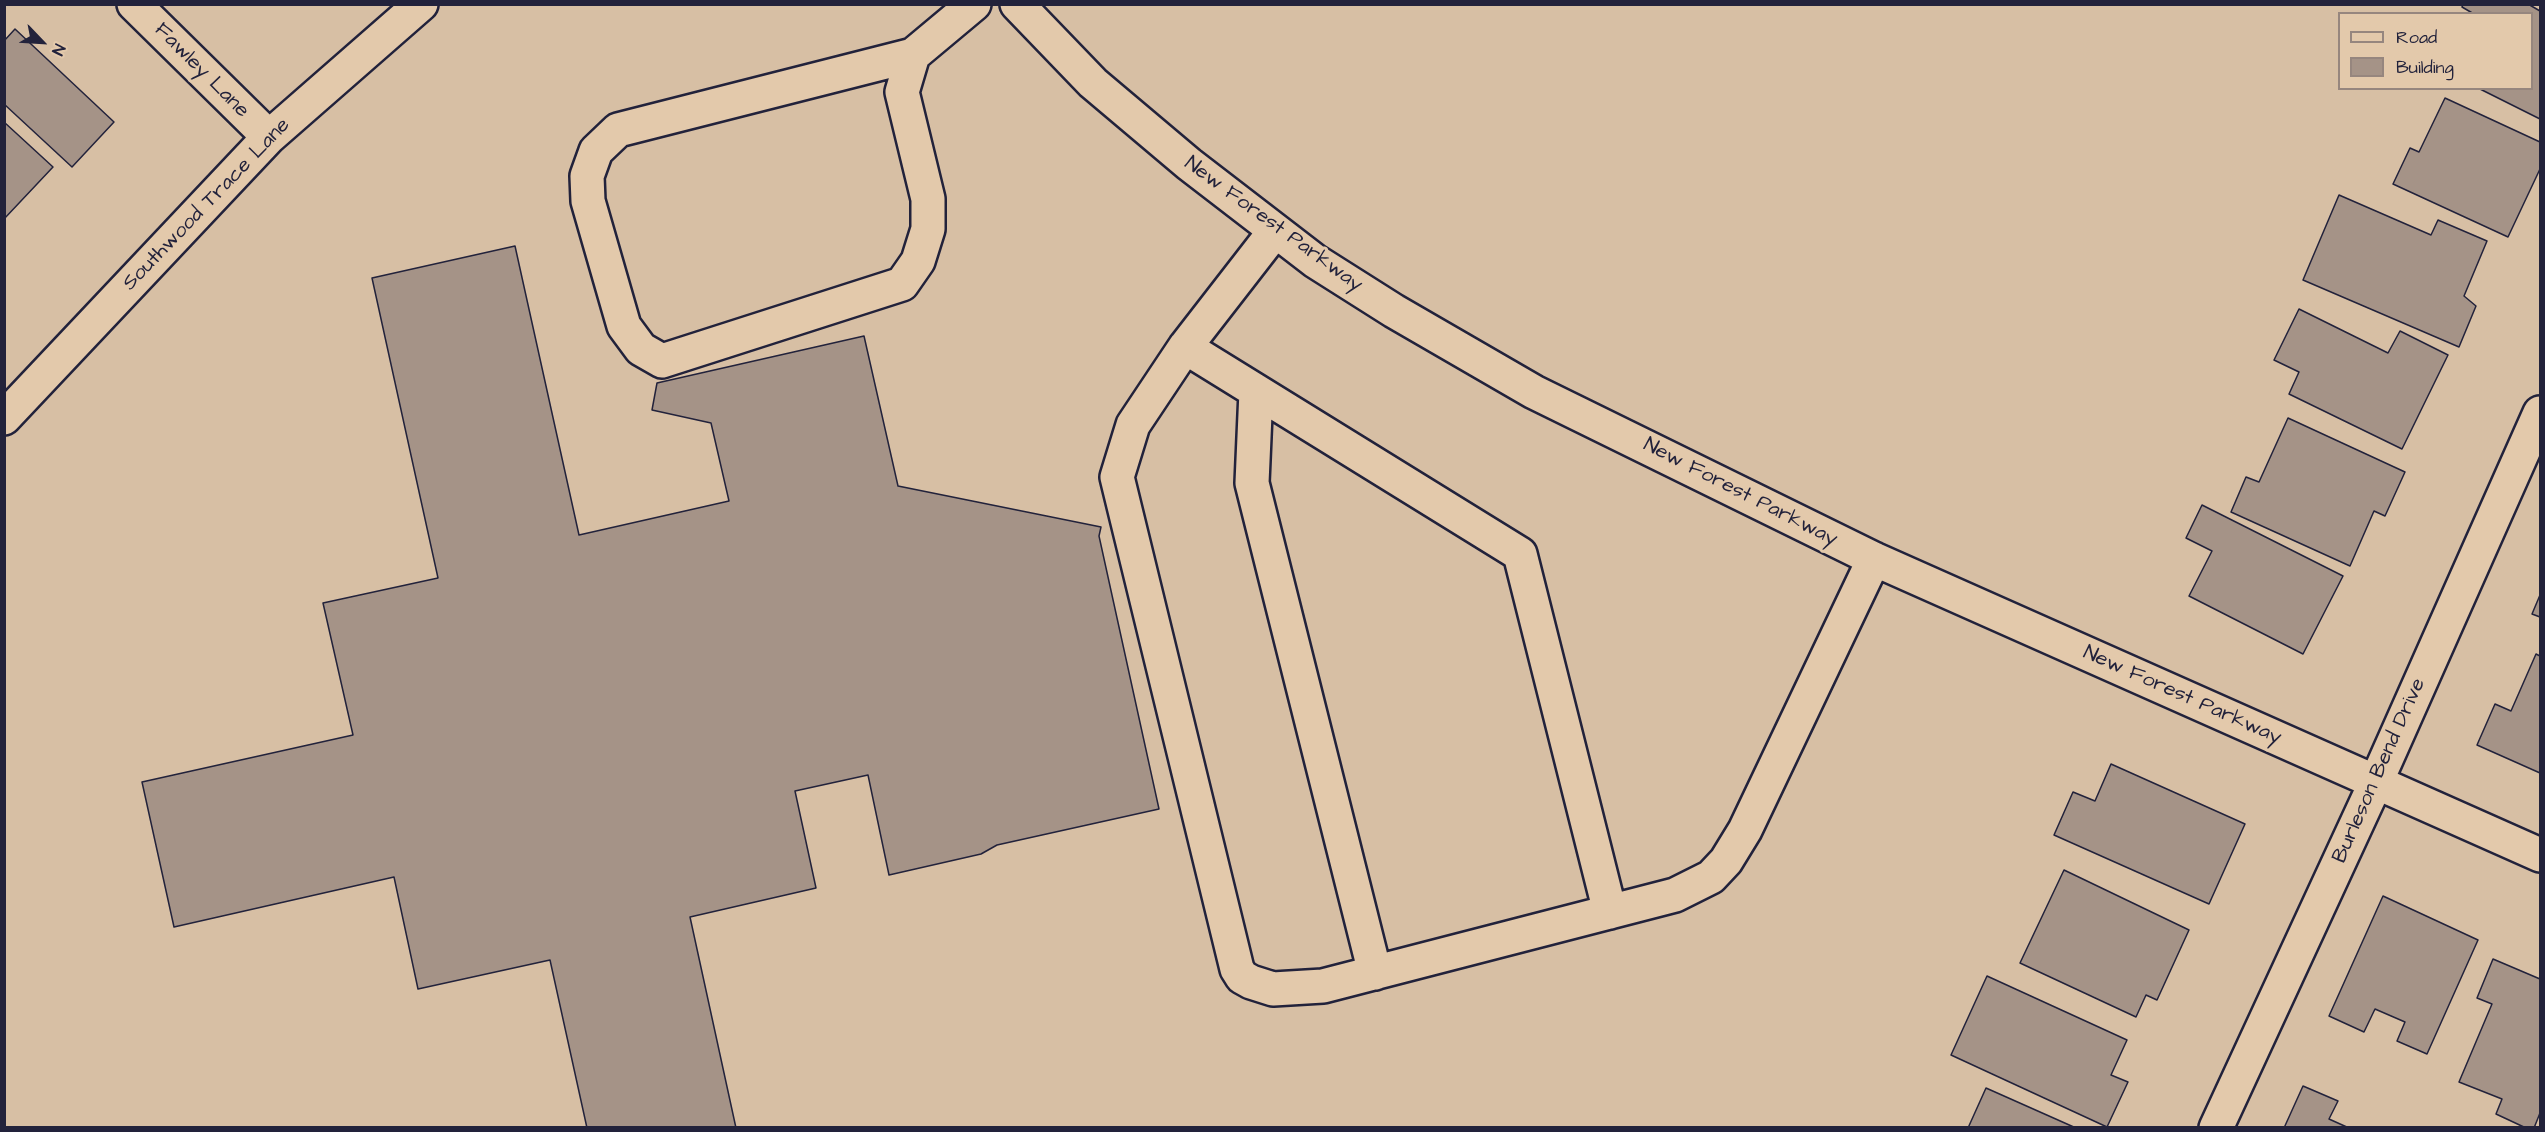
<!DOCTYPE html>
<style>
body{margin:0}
#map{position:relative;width:2545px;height:1132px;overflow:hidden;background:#d7bfa4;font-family:"Architects Daughter",sans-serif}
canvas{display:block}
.frame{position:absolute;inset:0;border:6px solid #22223b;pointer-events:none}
.legend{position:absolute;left:2338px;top:12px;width:195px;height:78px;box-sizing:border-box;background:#e3c9ab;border:2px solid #96867e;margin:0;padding:8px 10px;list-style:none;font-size:18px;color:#22223b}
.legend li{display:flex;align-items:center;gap:12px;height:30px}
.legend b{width:30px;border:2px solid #96867e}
.north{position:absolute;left:12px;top:12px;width:60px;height:60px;-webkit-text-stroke:4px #e3c9ab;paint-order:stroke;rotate:115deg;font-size:16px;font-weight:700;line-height:24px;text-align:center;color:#22223b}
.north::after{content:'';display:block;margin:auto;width:21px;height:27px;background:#22223b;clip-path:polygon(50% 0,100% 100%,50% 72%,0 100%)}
</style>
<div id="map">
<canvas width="2545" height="1132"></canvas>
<div class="frame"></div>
<ul class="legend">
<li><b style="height:8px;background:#e3c9ab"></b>Road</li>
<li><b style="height:16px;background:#a59387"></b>Building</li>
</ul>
<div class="north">N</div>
</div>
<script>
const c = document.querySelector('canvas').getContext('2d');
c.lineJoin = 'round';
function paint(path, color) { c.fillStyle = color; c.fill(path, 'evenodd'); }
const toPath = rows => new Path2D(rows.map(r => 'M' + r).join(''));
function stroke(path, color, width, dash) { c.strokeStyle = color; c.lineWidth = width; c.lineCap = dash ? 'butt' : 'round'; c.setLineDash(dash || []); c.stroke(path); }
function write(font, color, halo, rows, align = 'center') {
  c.font = font + ' "Architects Daughter",sans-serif'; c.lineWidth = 6; c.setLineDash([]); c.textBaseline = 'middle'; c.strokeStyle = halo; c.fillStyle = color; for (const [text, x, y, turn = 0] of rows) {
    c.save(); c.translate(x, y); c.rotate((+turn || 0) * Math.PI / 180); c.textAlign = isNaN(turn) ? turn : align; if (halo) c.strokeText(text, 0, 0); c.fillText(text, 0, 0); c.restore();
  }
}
const building = toPath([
 [2463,4,2528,4,2540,11,2540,119,2478,88,2532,88,2532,14,2474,14,2462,7,2463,4],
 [15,29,114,122,72,167,4,104,4,41,15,29],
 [2445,98,2540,142,2540,169,2508,237,2393,184,2410,148,2419,152,2445,98],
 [4,122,53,167,4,219,4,122],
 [2339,195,2431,235,2438,220,2487,241,2464,296,2476,306,2459,347,2303,280,2339,195],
 [515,246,579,535,729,501,711,423,652,410,657,383,864,336,898,486,1101,527,1099,536,1159,809,997,845,981,854,889,875,868,775,795,791,816,888,690,917,736,1128,587,1128,550,960,418,989,394,877,174,927,142,782,353,735,323,603,438,578,372,278,515,246],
 [2299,309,2388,353,2400,331,2448,355,2402,449,2289,394,2299,372,2274,360,2299,309],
 [2288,418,2405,472,2385,516,2374,511,2350,566,2231,512,2246,477,2259,482,2288,418],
 [2202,505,2343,576,2303,654,2189,596,2212,551,2186,538,2202,505],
 [2540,595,2540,617,2532,614,2540,595],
 [2536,654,2540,656,2540,773,2477,745,2495,704,2511,711,2536,654],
 [2111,764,2245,824,2209,904,2054,835,2073,792,2095,801,2111,764],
 [2064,870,2189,930,2157,1000,2146,995,2136,1017,2020,963,2064,870],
 [2383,896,2478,940,2427,1054,2397,1041,2405,1022,2375,1009,2364,1032,2329,1016,2383,896],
 [2493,959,2540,979,2540,1113,2534,1128,2526,1128,2496,1114,2502,1099,2459,1082,2492,1004,2477,998,2493,959],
 [1987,976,2127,1040,2111,1075,2128,1082,2107,1127,1951,1055,1987,976],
 [2303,1086,2338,1101,2329,1119,2349,1128,2284,1128,2303,1086],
 [1986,1088,2076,1128,1968,1128,1986,1088]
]);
paint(building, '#a59387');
stroke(building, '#22223b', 1.5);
const minor = toPath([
 [134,4,269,137],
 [1017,4,1093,83,1189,164,1315,261,1394,311,1534,392,1874,559,2540,855],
 [913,55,902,92,928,199,928,229,918,261,902,284,662,361,641,349,624,326,588,201,587,176,596,151,618,130,913,55,974,4],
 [1275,231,1185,347,1133,425,1117,477,1237,969,1242,977,1251,982,1273,989,1323,986,1675,895,1711,877,1726,861,1745,830,1874,559],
 [1185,347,1520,554,1610,912],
 [1256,391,1252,483,1375,973],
 [4,418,269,137,421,4],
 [2216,1128,2376,782,2540,413]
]);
stroke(minor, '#22223b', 38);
stroke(minor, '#e3c9ab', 33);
write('21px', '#22223b', '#e3c9ab', [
 ["Fawley Lane",201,71,45],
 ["Southwood Trace Lane",207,205,-46],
 ["New Forest Parkway",1273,225,36],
 ["New Forest Parkway",1740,493,27],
 ["New Forest Parkway",2182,696,24],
 ["Burleson Bend Drive",2380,771,-66]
]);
</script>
